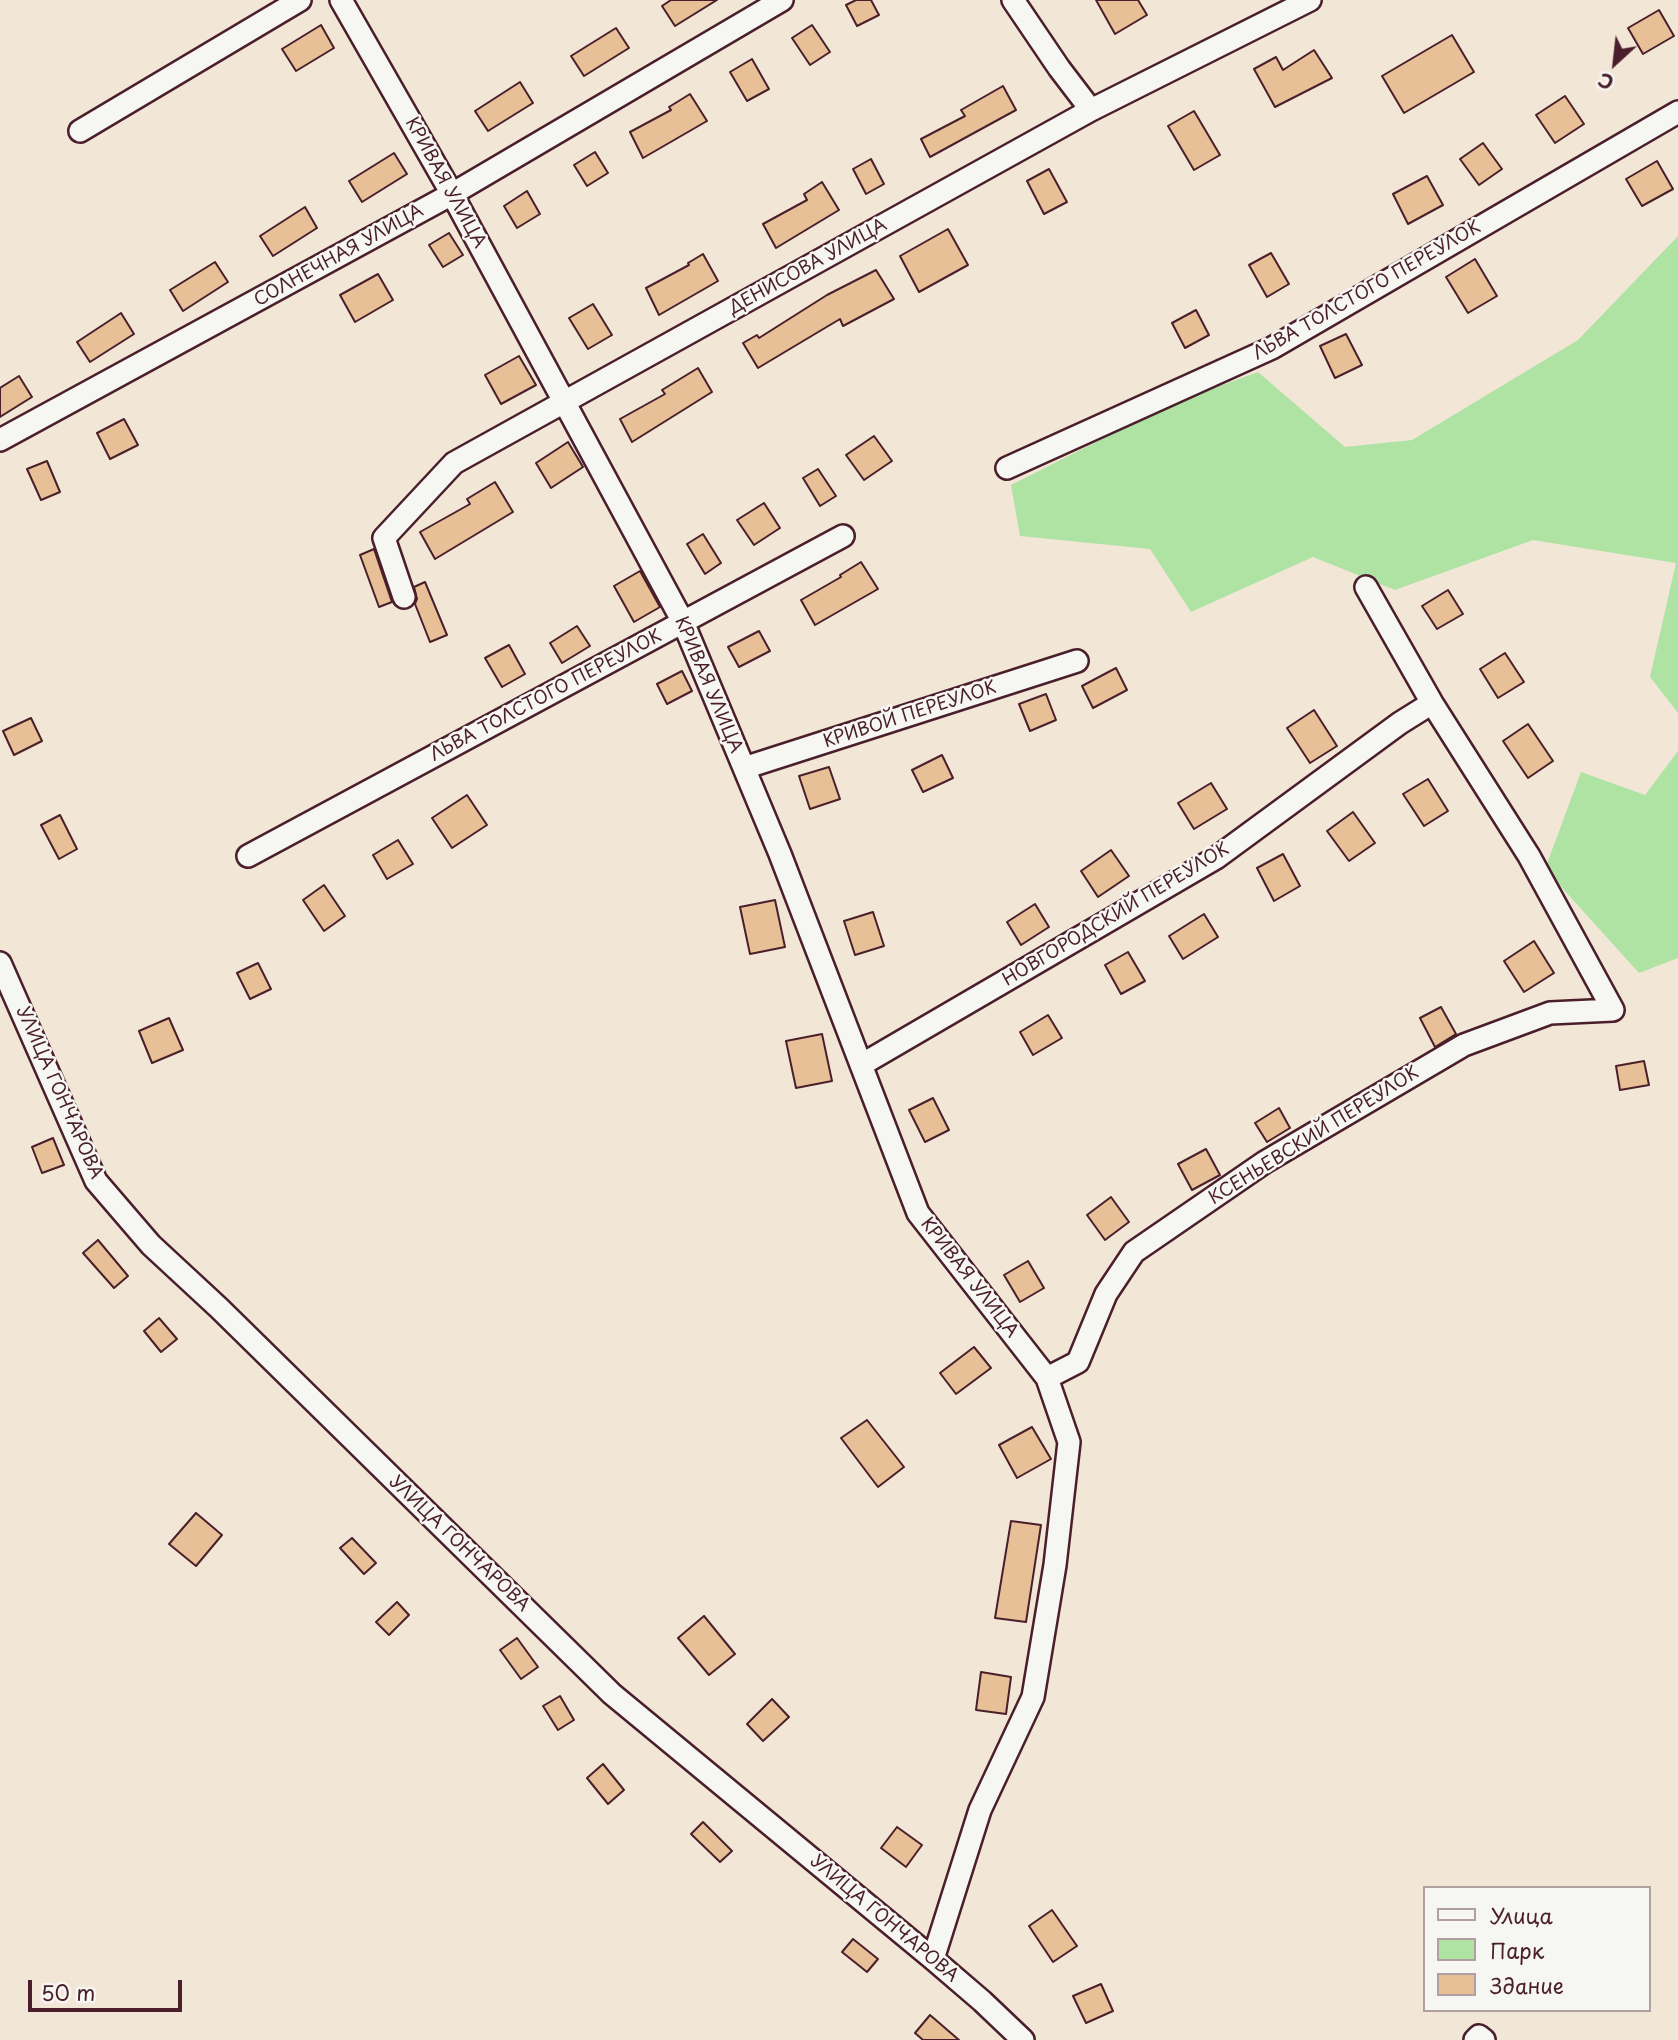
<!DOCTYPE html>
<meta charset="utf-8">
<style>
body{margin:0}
#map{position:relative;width:1678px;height:2040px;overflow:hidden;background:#f2e6d7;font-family:"Playpen Sans",sans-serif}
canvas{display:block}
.legend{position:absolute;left:1423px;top:1886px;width:228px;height:126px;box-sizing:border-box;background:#f6f6f2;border:2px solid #b1a0a2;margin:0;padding:9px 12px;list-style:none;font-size:21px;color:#4a1f2b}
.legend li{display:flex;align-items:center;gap:14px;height:35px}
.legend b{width:35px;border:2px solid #b1a0a2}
.north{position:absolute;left:1580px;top:28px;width:70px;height:70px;-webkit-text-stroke:5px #f6f6f2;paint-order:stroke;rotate:207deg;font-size:19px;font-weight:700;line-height:28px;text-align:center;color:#4a1f2b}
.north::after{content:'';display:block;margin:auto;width:24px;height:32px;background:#4a1f2b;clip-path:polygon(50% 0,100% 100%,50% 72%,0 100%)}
.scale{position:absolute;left:28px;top:1980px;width:154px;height:32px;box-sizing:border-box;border:4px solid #4a1f2b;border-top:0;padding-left:9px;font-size:21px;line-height:24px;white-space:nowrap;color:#4a1f2b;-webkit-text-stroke:5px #f6f6f2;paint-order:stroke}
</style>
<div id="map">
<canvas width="1678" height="2040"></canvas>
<ul class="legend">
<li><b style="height:9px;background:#f6f6f2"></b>Улица</li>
<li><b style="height:19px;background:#afe3a4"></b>Парк</li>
<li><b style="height:19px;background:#e7c098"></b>Здание</li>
</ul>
<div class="north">С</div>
<div class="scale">50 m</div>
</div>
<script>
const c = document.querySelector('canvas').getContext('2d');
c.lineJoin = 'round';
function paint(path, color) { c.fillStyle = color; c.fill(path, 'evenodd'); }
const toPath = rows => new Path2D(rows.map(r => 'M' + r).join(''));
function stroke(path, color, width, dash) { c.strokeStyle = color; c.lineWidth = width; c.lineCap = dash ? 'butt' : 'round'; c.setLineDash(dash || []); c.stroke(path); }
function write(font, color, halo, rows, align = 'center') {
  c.font = font + ' "Playpen Sans",sans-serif'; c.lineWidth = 5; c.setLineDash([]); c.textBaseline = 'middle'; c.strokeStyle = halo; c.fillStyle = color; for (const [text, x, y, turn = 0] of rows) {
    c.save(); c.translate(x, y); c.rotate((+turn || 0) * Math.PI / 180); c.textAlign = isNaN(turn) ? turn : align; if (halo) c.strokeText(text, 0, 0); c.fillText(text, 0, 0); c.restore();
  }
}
paint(toPath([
 [1678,236,1678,713,1650,677,1676,563,1533,540,1395,590,1313,557,1191,612,1150,549,1020,536,1011,485,1171,404,1258,372,1345,447,1412,440,1578,340],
 [1678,751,1678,958,1639,973,1545,869,1581,772,1645,795]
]), '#afe3a4');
const building = toPath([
 [671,0,717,0,675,26,662,6,671,0],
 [856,0,871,0,879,15,857,26,846,5,856,0],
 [1096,0,1138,0,1147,15,1115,34,1096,0],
 [1659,10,1674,36,1643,54,1628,28,1659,10],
 [321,25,334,48,296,71,282,49,321,25],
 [812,25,830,52,810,65,792,38,812,25],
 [616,28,629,48,584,76,571,56,616,28],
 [1452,35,1474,72,1404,113,1382,76,1452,35],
 [1314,50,1332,78,1275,107,1254,69,1276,57,1283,70,1314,50],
 [752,59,769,89,747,101,730,72,752,59],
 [520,82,533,103,488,131,475,111,520,82],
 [1003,86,1016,110,930,157,921,139,965,116,961,110,1003,86],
 [690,94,707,121,643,158,630,132,671,110,669,107,690,94],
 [1565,96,1584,124,1555,143,1536,115,1565,96],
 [1194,111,1220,155,1194,170,1168,126,1194,111],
 [1483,143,1502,169,1479,185,1460,159,1483,143],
 [595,152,608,173,587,186,574,165,595,152],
 [394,153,407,174,362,202,349,181,394,153],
 [871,159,884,184,866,194,853,169,871,159],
 [1657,161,1673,189,1642,206,1626,179,1657,161],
 [1049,169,1067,202,1044,214,1027,181,1049,169],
 [1427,176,1443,205,1408,224,1393,194,1427,176],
 [822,182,839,210,776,248,763,224,807,200,804,194,822,182],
 [527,191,540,214,517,228,504,206,527,191],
 [305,207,317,228,273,256,260,236,305,207],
 [948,229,968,265,919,292,900,256,948,229],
 [449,233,463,255,443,267,429,245,449,233],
 [1271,253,1289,284,1267,297,1249,265,1271,253],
 [703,254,718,281,659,315,646,288,689,265,688,263,703,254],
 [1475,259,1497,296,1468,313,1446,277,1475,259],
 [215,262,228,282,183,311,170,290,215,262],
 [876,270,894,299,843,326,840,319,758,368,743,343,757,335,759,338,827,295,876,270],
 [378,274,393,300,355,322,340,295,378,274],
 [593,304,612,335,588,349,569,318,593,304],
 [1196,310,1209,335,1185,348,1172,323,1196,310],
 [121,313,134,334,90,362,77,342,121,313],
 [1346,334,1362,365,1335,378,1320,346,1346,334],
 [519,356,536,385,501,404,485,375,519,356],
 [698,368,712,392,632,442,620,419,665,394,662,390,698,368],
 [19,376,32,397,0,417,0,388,19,376],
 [124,419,138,445,110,459,97,433,124,419],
 [874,436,892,461,864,480,846,455,874,436],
 [568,442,583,467,551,488,536,463,568,442],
 [47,461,60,492,41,500,27,469,47,461],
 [818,469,836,496,820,506,803,478,818,469],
 [495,482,513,512,435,559,420,532,470,504,467,499,495,482],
 [764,503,780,528,754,545,737,520,764,503],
 [703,534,721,563,705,574,687,544,703,534],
 [374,549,392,602,379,607,360,555,374,549],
 [861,562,878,589,815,625,801,600,841,577,840,575,861,562],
 [640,571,660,607,634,622,614,586,640,571],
 [425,582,447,635,430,642,415,604,417,599,414,587,425,582],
 [1448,590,1463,614,1437,629,1422,606,1448,590],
 [577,626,590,646,562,663,550,643,577,626],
 [759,631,770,651,739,667,728,647,759,631],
 [509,645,525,674,502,687,485,658,509,645],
 [1505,653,1524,682,1498,698,1480,669,1505,653],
 [1116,668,1127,690,1093,708,1082,686,1116,668],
 [682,671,692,691,667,704,657,684,682,671],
 [1046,694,1056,720,1030,731,1019,704,1046,694],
 [1314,710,1337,746,1310,763,1287,728,1314,710],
 [31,718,42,741,14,755,3,731,31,718],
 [1528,724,1553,761,1528,778,1503,741,1528,724],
 [942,755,953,778,923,792,912,770,942,755],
 [829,767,840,799,810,809,799,776,829,767],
 [1428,779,1448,811,1424,826,1403,794,1428,779],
 [1211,783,1227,809,1194,829,1178,803,1211,783],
 [467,795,487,825,452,848,432,818,467,795],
 [1353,812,1375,843,1349,861,1327,831,1353,812],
 [60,815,77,849,59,859,41,825,60,815],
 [398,840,413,864,387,879,373,855,398,840],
 [1111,850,1129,876,1098,897,1081,871,1111,850],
 [1283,854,1300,886,1274,901,1257,868,1283,854],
 [324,885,345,916,324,931,303,900,324,885],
 [775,900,785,947,750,954,740,907,775,900],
 [1035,904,1049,927,1021,945,1007,922,1035,904],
 [873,912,884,946,855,955,844,921,873,912],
 [1204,914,1218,937,1183,959,1169,936,1204,914],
 [1534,941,1554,973,1524,992,1504,961,1534,941],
 [1128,952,1145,981,1121,994,1105,965,1128,952],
 [258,963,271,989,250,999,237,973,258,963],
 [1441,1007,1456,1034,1435,1047,1420,1018,1441,1007],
 [1048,1015,1062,1038,1033,1055,1020,1032,1048,1015],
 [169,1018,183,1050,152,1063,139,1031,169,1018],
 [822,1034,832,1081,796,1088,786,1041,822,1034],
 [1644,1061,1649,1085,1620,1090,1616,1066,1644,1061],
 [933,1098,949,1130,925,1142,909,1110,933,1098],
 [1279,1108,1290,1128,1267,1142,1255,1123,1279,1108],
 [53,1138,64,1165,42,1173,32,1147,53,1138],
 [1206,1149,1220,1175,1192,1190,1178,1164,1206,1149],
 [1111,1197,1129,1222,1105,1240,1087,1215,1111,1197],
 [98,1240,128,1276,114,1288,83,1253,98,1240],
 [1028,1261,1044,1288,1020,1302,1004,1275,1028,1261],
 [159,1318,177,1339,161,1352,144,1331,159,1318],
 [974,1347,991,1368,956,1394,940,1373,974,1347],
 [867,1420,904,1467,878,1487,841,1438,867,1420],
 [1032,1427,1051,1459,1017,1478,999,1445,1032,1427],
 [196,1513,222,1535,196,1566,169,1544,196,1513],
 [1011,1521,1041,1525,1026,1622,995,1618,1011,1521],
 [352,1538,376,1563,364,1574,340,1548,352,1538],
 [397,1602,409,1615,389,1635,376,1622,397,1602],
 [704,1616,735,1654,709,1675,678,1638,704,1616],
 [517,1638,538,1667,521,1679,500,1650,517,1638],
 [981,1672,1011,1677,1006,1714,976,1710,981,1672],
 [560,1696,574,1720,558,1730,543,1706,560,1696],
 [772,1699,789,1717,763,1741,747,1724,772,1699],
 [603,1764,624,1790,608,1804,587,1778,603,1764],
 [703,1822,732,1851,720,1862,691,1834,703,1822],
 [897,1827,922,1845,906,1867,881,1848,897,1827],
 [1052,1910,1077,1946,1053,1962,1029,1926,1052,1910],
 [853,1939,878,1959,867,1972,842,1952,853,1939],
 [1101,1984,1113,2011,1086,2023,1073,1996,1101,1984],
 [930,2015,959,2040,923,2040,915,2033,930,2015]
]);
paint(building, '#e7c098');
stroke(building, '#4a1f2b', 2);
const minor = toPath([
 [341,0,452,194,683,622,780,854,918,1213,1047,1378,1069,1442,1055,1565,1033,1697,980,1810,933,1959],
 [1013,0,1059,68,1091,110],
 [80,131,300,0],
 [0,440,452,194,782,0],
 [1007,468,1272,348,1678,112],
 [404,597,384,538,454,463,1091,110,1310,0],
 [744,768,1077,661],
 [248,856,843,536],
 [0,963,96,1181,151,1245,219,1308,612,1694,933,1959,982,2001,1023,2040],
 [861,1065,1216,858,1400,723,1432,703],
 [1047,1378,1078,1362,1106,1294,1134,1252,1265,1162,1464,1045,1550,1013,1613,1010,1529,856,1432,703,1366,587],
 [1475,2040,1479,2036,1484,2040]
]);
stroke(minor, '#4a1f2b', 26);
stroke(minor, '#f6f6f2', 21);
write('18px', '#4a1f2b', '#f6f6f2', [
 ["КРИВАЯ УЛИЦА",445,183,61],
 ["СОЛНЕЧНАЯ УЛИЦА",339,256,-29],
 ["ДЕНИСОВА УЛИЦА",808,267,-29],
 ["ЛЬВА ТОЛСТОГО ПЕРЕУЛОК",1367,291,-30],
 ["КРИВАЯ УЛИЦА",708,685,67],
 ["ЛЬВА ТОЛСТОГО ПЕРЕУЛОК",546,696,-28],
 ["КРИВОЙ ПЕРЕУЛОК",910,715,-18],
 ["НОВГОРОДСКИЙ ПЕРЕУЛОК",1116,915,-31],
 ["УЛИЦА ГОНЧАРОВА",59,1093,66],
 ["КСЕНЬЕВСКИЙ ПЕРЕУЛОК",1314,1136,-32],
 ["КРИВАЯ УЛИЦА",969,1278,52],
 ["УЛИЦА ГОНЧАРОВА",459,1544,44],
 ["УЛИЦА ГОНЧАРОВА",884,1919,40]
]);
</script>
